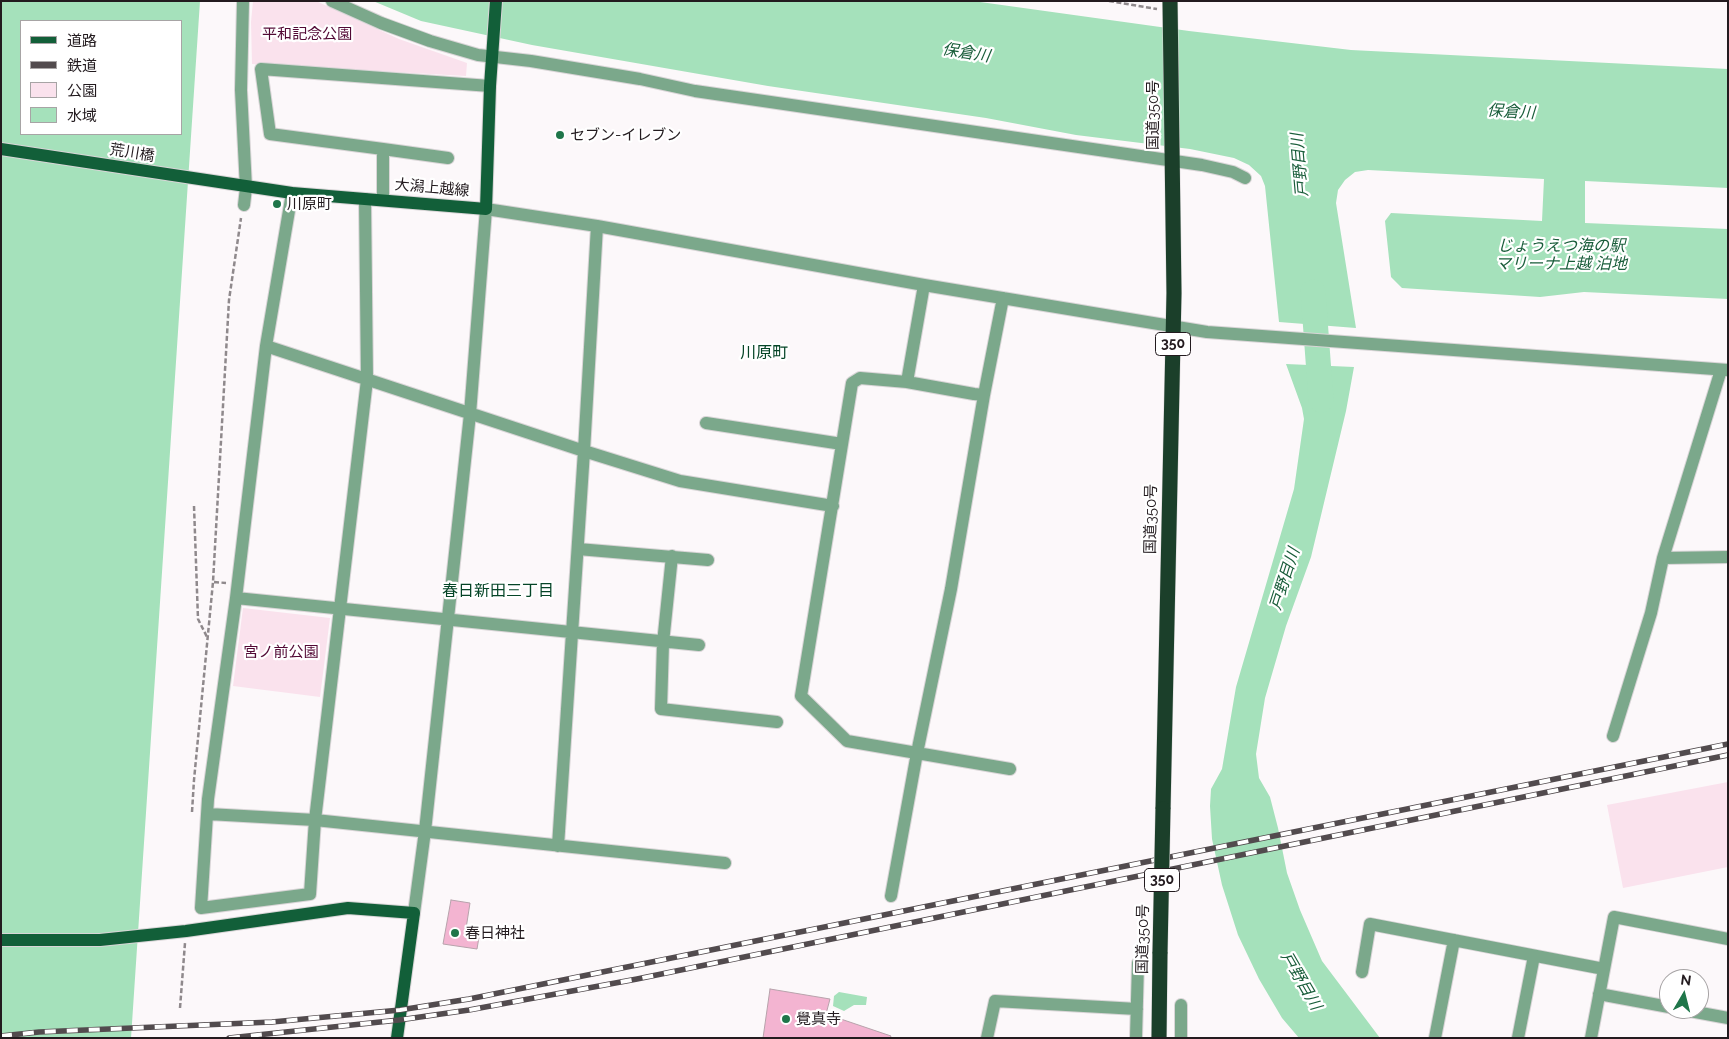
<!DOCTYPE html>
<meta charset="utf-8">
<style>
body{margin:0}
#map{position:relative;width:1729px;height:1039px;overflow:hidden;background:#fcf8fa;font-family:Raleway,"Noto Sans JP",sans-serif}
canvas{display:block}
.frame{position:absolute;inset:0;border:2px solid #231b1f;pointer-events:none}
.legend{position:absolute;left:20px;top:20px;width:162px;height:115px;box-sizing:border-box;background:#fff;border:1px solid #a7a4a5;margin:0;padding:6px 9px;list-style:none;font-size:15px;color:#231b1f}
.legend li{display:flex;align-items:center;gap:10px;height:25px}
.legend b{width:25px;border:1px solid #a7a4a5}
.north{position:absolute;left:1659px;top:969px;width:50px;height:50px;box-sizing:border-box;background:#fff;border:1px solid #a7a4a5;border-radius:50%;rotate:8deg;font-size:14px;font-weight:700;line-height:20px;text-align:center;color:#231b1f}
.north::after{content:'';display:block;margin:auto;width:18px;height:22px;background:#1f764a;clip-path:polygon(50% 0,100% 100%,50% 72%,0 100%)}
</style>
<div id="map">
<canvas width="1729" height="1039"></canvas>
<div class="frame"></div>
<ul class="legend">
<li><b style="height:6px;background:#125f39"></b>道路</li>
<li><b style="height:6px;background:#524b4e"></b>鉄道</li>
<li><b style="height:14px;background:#fae2ed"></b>公園</li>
<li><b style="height:14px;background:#a5e1bb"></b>水域</li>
</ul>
<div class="north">N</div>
</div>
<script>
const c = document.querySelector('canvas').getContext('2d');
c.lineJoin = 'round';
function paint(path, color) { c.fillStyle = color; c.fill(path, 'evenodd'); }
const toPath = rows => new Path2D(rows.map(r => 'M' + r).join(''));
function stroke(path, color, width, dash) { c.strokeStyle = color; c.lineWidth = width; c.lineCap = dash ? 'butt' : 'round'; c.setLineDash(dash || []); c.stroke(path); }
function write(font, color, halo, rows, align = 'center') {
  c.font = font + ' Raleway,"Noto Sans JP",sans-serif'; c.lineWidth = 4.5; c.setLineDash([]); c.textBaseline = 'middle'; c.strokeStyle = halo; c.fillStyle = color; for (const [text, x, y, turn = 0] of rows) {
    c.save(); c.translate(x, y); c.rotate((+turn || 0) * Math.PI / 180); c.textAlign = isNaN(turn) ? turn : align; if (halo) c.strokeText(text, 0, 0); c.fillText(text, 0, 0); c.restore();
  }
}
paint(toPath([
 [253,1,316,1,399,39,467,63,466,76,252,64,251,22],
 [243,608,330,618,320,697,233,686],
 [1728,782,1728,867,1623,888,1607,805]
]), '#fae2ed');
paint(toPath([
 [1,1,200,1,131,1038,1,1038],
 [21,21,181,21,181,134,21,134],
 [373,1,973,1,1189,31,1351,50,1728,69,1728,188,1585,181,1585,223,1728,229,1728,299,1584,292,1540,297,1402,288,1391,277,1385,221,1391,213,1542,221,1544,179,1368,170,1355,172,1345,180,1338,190,1336,203,1356,328,1279,322,1265,186,1261,176,1249,165,1234,158,1190,149,1076,135,986,118,768,86,532,45,421,21],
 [1286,364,1354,367,1346,411,1311,557,1286,626,1265,698,1256,754,1259,778,1270,797,1278,828,1287,873,1300,910,1322,961,1380,1038,1299,1038,1282,1018,1259,979,1238,935,1222,885,1212,839,1210,806,1211,789,1222,769,1236,687,1294,489,1304,419,1302,408],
 [839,992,867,997,866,1005,854,1005,844,1011,833,1006,834,996]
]), '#a5e1bb');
stroke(toPath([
 [1313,292,1321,400]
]), '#a5e1bb', 25);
const building = toPath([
 [451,900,470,903,465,935,479,937,477,949,443,944,451,900],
 [770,989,830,999,826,1014,891,1036,890,1038,763,1038,770,989]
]);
paint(building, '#f3b4d1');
stroke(building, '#b7a2ab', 1);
const minor = toPath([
 [243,1,241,90,246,188,244,205],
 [332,1,381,23,430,41,478,55,531,61,640,79,695,91,1202,165,1233,172,1245,178],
 [383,149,448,158],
 [292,193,266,346,236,598,208,799,201,908,310,894,315,820,367,380,365,199],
 [383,200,383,149,270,134,261,69,490,86],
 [924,285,907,382,974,394,984,395,1003,298],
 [266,346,584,451,680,481,833,506],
 [907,382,860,378,852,383,801,696,847,741,1010,769],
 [706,423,842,444],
 [578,549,708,560],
 [672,556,663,643,661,709,777,722],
 [1663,558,1728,557],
 [236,598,699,645],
 [1613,736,1651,613,1663,558,1721,370],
 [208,814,315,820,725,863],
 [558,846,584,451,597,226],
 [891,896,917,753,951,589,984,395],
 [414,913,425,831,470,414,486,209,597,226,924,285,1207,332,1728,370],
 [1362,972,1370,924,1604,969],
 [1599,994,1669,1007],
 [1679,1009,1728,1018],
 [987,1038,995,1001,1137,1009],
 [1136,1038,1138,963],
 [1181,1038,1181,1005],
 [1435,1038,1454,940],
 [1518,1038,1534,956],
 [1591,1038,1614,917,1728,939]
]);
const major = toPath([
 [1,149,292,193,486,209,490,86,496,1],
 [1,940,100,940,186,931,348,908,414,913,397,1038]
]);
const highway = toPath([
 [1163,809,1174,293,1170,1],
 [1159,1038,1160,952]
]);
stroke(minor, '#d9d5d7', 14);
stroke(major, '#d9d5d7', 14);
stroke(highway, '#d9d5d7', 16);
stroke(toPath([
 [1109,1,1157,9],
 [194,506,198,619,207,637],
 [214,582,226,583],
 [192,812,194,780,213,582,229,300,241,218],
 [180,1008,185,943]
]), '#8f898c', 2.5, [5, 2.5]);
stroke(minor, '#7ba88b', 12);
stroke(major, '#125f39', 12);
stroke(highway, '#1b3f2a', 15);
const rail = toPath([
 [1,1036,39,1032,272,1022,400,1010,469,999,1728,744],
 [229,1038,399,1020,469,1010,637,979,1728,755]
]);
stroke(rail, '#524b4e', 5.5);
stroke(rail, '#fff', 4, [11]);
const highwayBridge = toPath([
 [1160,952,1163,809]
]);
stroke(highwayBridge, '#d9d5d7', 16, []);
stroke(highwayBridge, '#1b3f2a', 15);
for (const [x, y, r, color] of [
 [560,135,5,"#1f764a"],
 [277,204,5,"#1f764a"],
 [455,933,5,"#1f764a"],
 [786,1019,5,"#1f764a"]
]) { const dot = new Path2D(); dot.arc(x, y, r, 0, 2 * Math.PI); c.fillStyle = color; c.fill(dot); stroke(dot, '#fff', 2); }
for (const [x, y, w] of [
 [1173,344,35],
 [1162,880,35]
]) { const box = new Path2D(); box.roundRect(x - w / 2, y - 11.5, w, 23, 4); c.fillStyle = '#fff'; c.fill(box); stroke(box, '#231b1f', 1); }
write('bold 14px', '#231b1f', null, [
 ["350",1173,344],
 ["350",1162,880]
]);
write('15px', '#520935', '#fff', [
 ["平和記念公園",307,34],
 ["宮ノ前公園",281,652]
]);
write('15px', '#231b1f', '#fff', [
 ["国道350号",1153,115,-90],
 ["荒川橋",132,153,9],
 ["大潟上越線",432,188,5],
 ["国道350号",1151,519,-89],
 ["国道350号",1143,939,-89]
]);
write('15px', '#231b1f', '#fff', [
 ["セブン-イレブン",570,135],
 ["川原町",287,204],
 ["春日神社",465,933],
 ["覺真寺",796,1019]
], 'left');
write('italic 16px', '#195d3a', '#fff', [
 ["保倉川",966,53,9],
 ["保倉川",1511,112,3],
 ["戸野目川",1300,165,-95],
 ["じょうえつ海の駅",1561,246],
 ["マリーナ上越 泊地",1561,264],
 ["戸野目川",1285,579,-72],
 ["戸野目川",1301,981,60]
]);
write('16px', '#054527', '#fff', [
 ["川原町",764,353],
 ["春日新田三丁目",498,591]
]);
</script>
